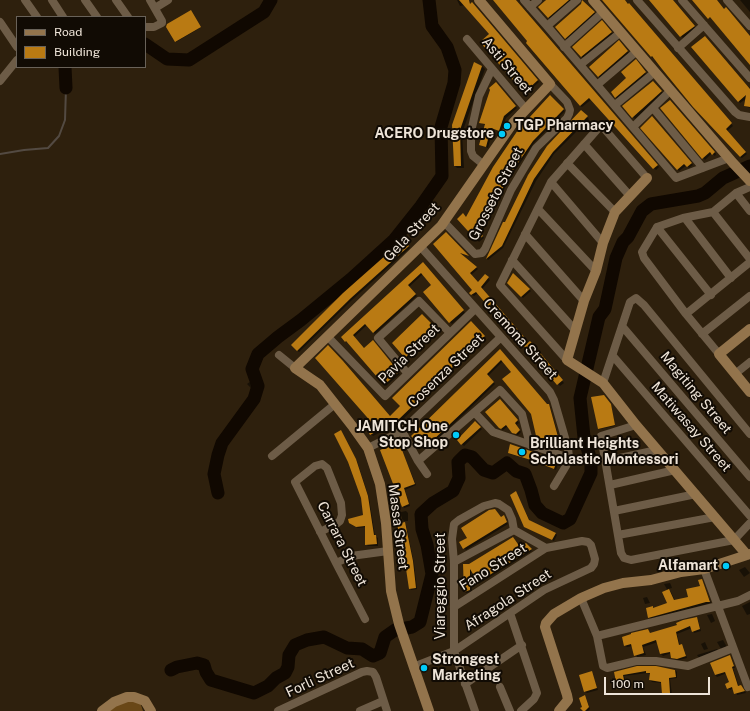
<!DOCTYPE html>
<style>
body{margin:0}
#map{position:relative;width:750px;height:711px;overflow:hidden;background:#2e200d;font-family:"Public Sans",sans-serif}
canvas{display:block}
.legend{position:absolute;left:16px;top:16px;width:130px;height:52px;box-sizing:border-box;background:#110b04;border:1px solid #696259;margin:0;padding:5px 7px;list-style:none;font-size:12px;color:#eee4d8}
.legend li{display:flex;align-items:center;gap:8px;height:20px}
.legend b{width:20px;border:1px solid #696259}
.scale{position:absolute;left:604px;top:677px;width:106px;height:18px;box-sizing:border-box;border:2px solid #eee4d8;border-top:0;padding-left:5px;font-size:12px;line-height:14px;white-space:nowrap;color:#eee4d8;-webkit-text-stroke:3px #110b04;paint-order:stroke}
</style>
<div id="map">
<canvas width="750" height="711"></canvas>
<ul class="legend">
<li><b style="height:5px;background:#93744c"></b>Road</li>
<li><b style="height:11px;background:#b97a13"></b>Building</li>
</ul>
<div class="scale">100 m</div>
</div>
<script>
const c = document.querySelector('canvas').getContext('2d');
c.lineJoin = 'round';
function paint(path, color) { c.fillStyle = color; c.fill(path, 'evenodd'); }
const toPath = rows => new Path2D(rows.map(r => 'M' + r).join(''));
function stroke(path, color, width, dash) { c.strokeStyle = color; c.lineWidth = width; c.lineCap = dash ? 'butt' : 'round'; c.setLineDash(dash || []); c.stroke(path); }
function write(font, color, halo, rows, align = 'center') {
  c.font = font + ' "Public Sans",sans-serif'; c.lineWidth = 4; c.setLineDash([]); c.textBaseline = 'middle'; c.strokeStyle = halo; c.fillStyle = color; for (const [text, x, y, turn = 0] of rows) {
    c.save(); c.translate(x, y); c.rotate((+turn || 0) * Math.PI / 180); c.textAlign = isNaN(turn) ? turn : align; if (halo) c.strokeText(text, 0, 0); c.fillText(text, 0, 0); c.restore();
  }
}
paint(toPath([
 [123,698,140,702,143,711,107,711]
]), '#694717');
paint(toPath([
 [457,0,469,0,471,5,472,3,539,82,526,94,482,42,490,35,465,5,460,6],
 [494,0,517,0,516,1,659,167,656,170,654,168,592,99,582,107,580,106],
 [545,0,572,0,550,19,539,7,546,1],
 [602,0,625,0,733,126,727,131,747,154,742,158,740,157,667,74,654,57,653,58],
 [650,0,672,0,696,28,683,38],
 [740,0,750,0,750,12],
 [583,1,596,14,567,40,556,27,581,5],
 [191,12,200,28,176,42,167,27],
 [602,22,613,34,583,58,574,47],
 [619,42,629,53,600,78,590,67],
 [693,47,750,88,750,108,745,106,747,98,740,103],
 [637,62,646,74,617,99,612,92,628,79],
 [482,66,485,69,462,133,464,168,457,168,455,166,453,125],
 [653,82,663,93,635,119,624,106],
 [496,84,517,108,506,118,501,132,493,129,488,148,481,144,485,125,480,122],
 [550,97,565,111,534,143,510,178,481,234,484,238,479,242,458,219,466,219],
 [670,101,716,154,715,156,712,153,705,160,662,108],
 [581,112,589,119,554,154,536,181,503,248,488,260,487,259,504,223,505,224,529,175],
 [652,117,693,165,689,168,687,165,679,171,642,128],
 [446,233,468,256,459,253,478,269,471,275,478,284,485,275,490,280,482,289,527,342,522,345,478,293,474,296,470,293,473,290],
 [404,241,410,248,352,300,299,352,292,345],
 [423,263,465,313,452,324,424,292,432,285,423,274,409,287,417,296,375,334,367,325,354,337,365,349,375,343,400,374,386,386,349,342,348,343,342,337],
 [513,275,531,291,523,298,508,283],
 [422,315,437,330,407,359,401,352],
 [471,323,486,338,399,423,373,436,371,434,374,424,390,417,401,406],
 [530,342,564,383,560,386,526,346],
 [500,350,547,405,550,407,561,446,554,447,550,438,540,441,538,439,532,414,512,372,503,361,488,376,495,384,433,444,425,436,419,443,413,436],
 [251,381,255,386,252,389,247,384],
 [500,400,519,423,516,425,521,432,518,435,515,434,508,426,503,430,500,428],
 [611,405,615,426,599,429],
 [475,423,482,429,464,446,458,440],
 [341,432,357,461,369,498,375,536,378,538,378,546,368,546,366,544,366,527,358,528,352,525,364,516,362,497],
 [399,443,416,485,405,490,410,506,404,508,403,506],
 [511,446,557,461,558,463,556,470,537,462,510,454,509,453],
 [516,493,530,521,555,533,557,535,554,541,527,528],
 [406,511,408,513,408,521,404,521,402,519,401,512],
 [504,516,508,524,466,550,464,548,468,538],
 [404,523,406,525,414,563,417,589,411,590,410,588],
 [526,544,532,551,480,583,471,569,472,592,466,593,465,592,470,565,520,548],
 [745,567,750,573,744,577,739,570],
 [701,580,711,603,651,619,649,617,652,607,654,609,668,604,668,591,664,584,670,583,671,585,672,588,668,589,671,592,675,601,689,598,701,587],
 [647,597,650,603,645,604,643,598],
 [750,602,750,614,747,615,742,606],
 [712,614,715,621,711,623,707,615],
 [697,618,698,620,701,631,694,633,692,628,677,634,680,646,683,647,687,658,679,660,674,659,671,653,663,656,661,654,658,642,643,647,646,655,637,657,633,646,627,647,625,646,648,630,651,634,678,626],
 [723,640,727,647,721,649,717,642],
 [705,642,708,649,704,650,701,644],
 [717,649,718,650,699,658,697,655],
 [730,656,735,668,733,668,739,687,743,688,746,693,737,695,734,688,730,690,728,688,730,683,727,673,717,677,715,675,712,664],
 [637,668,675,670,677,672,677,678,670,679,672,695,665,695,663,693,662,683,652,682,650,680,651,674,647,673,624,676,626,682,618,683,617,681,615,673],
 [591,672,598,690,587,693,585,692],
 [586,698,590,709,588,711,585,711]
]), '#0007');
stroke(toPath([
 [0,154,24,150,48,148,59,136,65,120,66,88]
]), '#534a42', 2);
stroke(toPath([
 [145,44,167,59,189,60,264,12,271,0],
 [65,67,66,88],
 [218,493,214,474,218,455,222,443,254,399,258,386,252,369,258,354,278,337,301,320,351,279,394,240,421,206,442,176,441,127,454,83,455,70,447,47,432,26,429,0],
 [171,670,177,667,197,663,204,665,206,672,211,680,254,693,268,686,276,678,285,673,288,667,289,655,295,645,307,640,324,637,347,648,362,649,373,656,380,653,385,637,395,630,412,627,420,622,432,574,427,545,422,529,421,514,433,503,453,491,459,478,458,462,465,455,472,457,484,470,493,473,507,463,516,471,525,474,531,490,535,505,542,513,563,523,570,519,591,473,591,461,584,437,580,398,599,317,605,309,616,258,623,242,628,237,642,211,651,204,698,196,705,193,723,178,750,166]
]), '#100801', 13);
paint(toPath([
 [459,0,469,0,470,4,472,2,538,80,524,93,480,42,489,34],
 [493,0,516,0,658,165,653,169,589,98,580,106,526,43,527,41],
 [546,0,569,0,548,18,538,7],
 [582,0,595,12,565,39,555,27,581,4],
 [602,0,625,0,628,4,629,3,732,123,726,129,746,152,740,157,693,107,662,69,652,56,651,57],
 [649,0,673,0,695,26,680,37],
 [692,0,717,0,724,9,726,7,750,36,750,65,710,17,708,19],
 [191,10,201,27,175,42,166,27,167,24],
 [602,20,612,32,581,57,572,47],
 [705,36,750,89,750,107,744,106,746,95,738,102,691,47],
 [619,40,628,51,598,77,589,67],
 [636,59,646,72,615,98,611,92,626,78,621,72],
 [474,62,482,66,460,130,461,166,454,166,452,125],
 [653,81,662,91,632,118,622,106],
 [496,82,516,106,504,116,499,131,491,128,486,147,479,145,485,124,479,123,490,90,489,88],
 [550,95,564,109,533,141,509,176,480,232,483,236,477,241,457,219,463,213,466,217,493,167,518,130],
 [670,100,715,152,712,155,710,152,702,159,660,108],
 [581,110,588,116,553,152,534,179,502,246,486,259,503,222,505,222,528,175,547,146],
 [652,116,692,163,687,167,684,164,677,170,640,128],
 [446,232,469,256,460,253,477,267,470,273,478,282,485,274,489,277,481,287,526,339,520,344,476,292,471,295,469,293,472,290,433,244],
 [404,239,409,246,351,298,297,351,291,345,343,293],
 [423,262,464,310,449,323,423,292,431,285,421,273,408,285,416,294,373,333,365,324,353,335,364,348,373,340,399,372,384,385,346,341,345,342,341,337],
 [513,273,530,289,521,297,507,283],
 [422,314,436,328,405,358,392,343],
 [471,321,485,336,396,422,395,421,370,435,366,427,373,424,315,358,328,345,343,361,390,416,400,406,392,398],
 [530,341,563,380,557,385,524,346],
 [500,349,547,404,549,404,560,444,551,446,549,437,537,440,531,414,502,379,511,372,501,360,487,374,494,382,468,407,430,443,423,436,417,442,411,436],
 [604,395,611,404,615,425,598,429,591,397],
 [500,399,518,420,515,423,520,430,516,434,512,433,506,425,501,429,499,428,485,412],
 [475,421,481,427,461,445,457,440],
 [341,430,356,459,368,496,374,535,376,535,377,544,365,545,365,526,356,527,349,523,348,519,363,515,361,498,348,462,334,434],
 [399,442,415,484,404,488,409,504,402,507,380,450],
 [510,444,557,460,554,469,534,461,508,453],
 [516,491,529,520,556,533,552,540,524,527,510,495],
 [495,509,501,517,504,515,507,522,463,549,459,542,467,538,461,528,489,510],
 [405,522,413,561,416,588,409,589,405,562,397,524],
 [513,537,520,547,526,543,532,549,478,582,470,569,470,590,464,592,463,564,469,564],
 [702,579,710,602,706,602,648,618,646,608,653,606,653,608,667,603,662,592,669,589,674,600,688,597,686,589,700,586,698,580],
 [697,617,700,629,692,632,690,626,676,632,679,645,682,644,686,656,677,659,671,658,670,652,660,654,656,640,642,645,644,653,634,656,631,644,624,646,622,637,631,634,631,633,648,629,650,633,677,625,676,623,683,620],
 [730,655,734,666,732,667,738,686,741,685,745,691,734,694,732,687,727,689,725,684,729,682,725,672,715,675,710,663],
 [637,666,656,666,675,670,676,677,669,678,670,693,662,694,661,682,649,680,650,673,646,673,646,671,623,675,624,680,616,682,614,672],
 [592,671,597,688,584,692,579,675],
 [585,695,589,707,585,711,583,711,580,708,582,707,579,698]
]), '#b97a13');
stroke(toPath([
 [25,0,37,17],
 [52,0,63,17],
 [85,0,97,17],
 [116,0,128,17],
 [524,0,547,26,676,178,729,158],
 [637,0,735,112,739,115,750,117],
 [682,0,750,78],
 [727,0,750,26],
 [530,7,538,0],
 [155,8,168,0],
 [0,22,17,47],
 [547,26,577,0],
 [145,27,154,27,162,23,162,21,150,0],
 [467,39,526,109],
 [564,47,603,12],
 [678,48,704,25],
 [580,65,621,32],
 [0,81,17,60],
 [597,85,637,51],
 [615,105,655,72],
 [653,108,703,168],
 [633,127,671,90],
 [584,144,630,196],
 [567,163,615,212],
 [484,165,473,156,471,151,471,132,479,96,492,69],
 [551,182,603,243],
 [736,193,750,211],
 [538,209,596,271],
 [713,212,750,259],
 [685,218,731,278],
 [444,222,475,254,482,253,485,249,511,190,536,148,567,118,569,114,570,110,567,102,550,84],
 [657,227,711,295],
 [525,234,584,301],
 [420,246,550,392,554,400,568,448,569,458,566,466,554,486],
 [512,260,575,330],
 [686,314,750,262],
 [622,326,750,477],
 [702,334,750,296],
 [328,337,385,396,475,309],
 [719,354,686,314,644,258,642,252,657,227,683,218,713,212,736,193,750,187],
 [279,355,295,368],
 [613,356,750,516],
 [567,360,500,285,551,182,601,125,647,178],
 [408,374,378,338,419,301,450,333],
 [735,374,750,362],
 [603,383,630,302,636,298,644,305,750,434],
 [475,413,493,432,569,458],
 [636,425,601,436,621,553,624,558,631,560,734,540,750,523],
 [402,431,418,461,427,474],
 [368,448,402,431,501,337],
 [272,456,335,404],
 [418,461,500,390,522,414,530,445],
 [606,461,657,450],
 [610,485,675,470],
 [614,511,696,494],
 [320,532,336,524,340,521,342,515,341,503,327,468,322,464,315,466,295,482,336,563,365,619],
 [618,535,715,517],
 [454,562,514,530],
 [336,563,351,556,388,551],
 [704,569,748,687],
 [581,598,597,636,603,666,607,668,636,661,656,661,688,666,733,648],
 [510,613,537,693,534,699,521,711],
 [597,636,738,601,750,595],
 [413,667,454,651,544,590,591,568,594,564,595,559,591,545,588,542,582,541,546,548,454,607],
 [465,684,522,645],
 [500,687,510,711],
 [278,711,362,672,367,671,373,672,376,677,387,711],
 [360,711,383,701],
 [475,711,454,651,454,562,452,539,454,524,459,520,484,506,495,503,499,504,508,510,512,519,514,530,546,548]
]), '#6d5c47', 8);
stroke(toPath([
 [593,0,733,163,750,181],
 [647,178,615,212,603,243,596,271,584,301,567,360,603,383,636,425,747,555],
 [750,329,719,354,750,392],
 [102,711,114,702,127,697,134,697,145,701,151,711],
 [429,711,399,624,391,591,386,523,380,484,368,448,353,427,320,385,295,368,441,226,513,123,550,84,479,0],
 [559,711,568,700,567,695,545,627,546,623,554,614,581,598,604,588,623,583,651,580,681,572,704,569,750,554]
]), '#93744c', 10);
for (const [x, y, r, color] of [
 [507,126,4,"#01cbf9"],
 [502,134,4,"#01cbf9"],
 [456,435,4,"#01cbf9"],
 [522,452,4,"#01cbf9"],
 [726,566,4,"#01cbf9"],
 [424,668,4,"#01cbf9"]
]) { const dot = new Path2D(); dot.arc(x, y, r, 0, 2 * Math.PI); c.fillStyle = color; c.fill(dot); stroke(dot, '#110b04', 1.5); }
write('14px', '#eee4d8', '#110b04', [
 ["Asti Street",507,66,50],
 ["Grosseto Street",496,194,-63],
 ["Gela Street",412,232,-47],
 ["Cremona Street",520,339,48],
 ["Pavia Street",409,354,-44],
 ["Cosenza Street",446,371,-44],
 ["Magiting Street",696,393,50],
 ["Matiwasay Street",691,427,49],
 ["Massa Street",398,527,83],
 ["Carrara Street",342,544,63],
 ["Fano Street",493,567,-32],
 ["Viareggio Street",441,586,-90],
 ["Afragola Street",508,600,-33],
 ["Forli Street",320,678,-25]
]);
write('bold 14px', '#eee4d8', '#110b04', [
 ["TGP Pharmacy",515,126],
 ["ACERO Drugstore",494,134,"right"],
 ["JAMITCH One",448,427,"right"],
 ["Stop Shop",448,443,"right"],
 ["Brilliant Heights",530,444],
 ["Scholastic Montessori",530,460],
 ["Alfamart",718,566,"right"],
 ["Strongest",432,660],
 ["Marketing",432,676]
], 'left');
</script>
